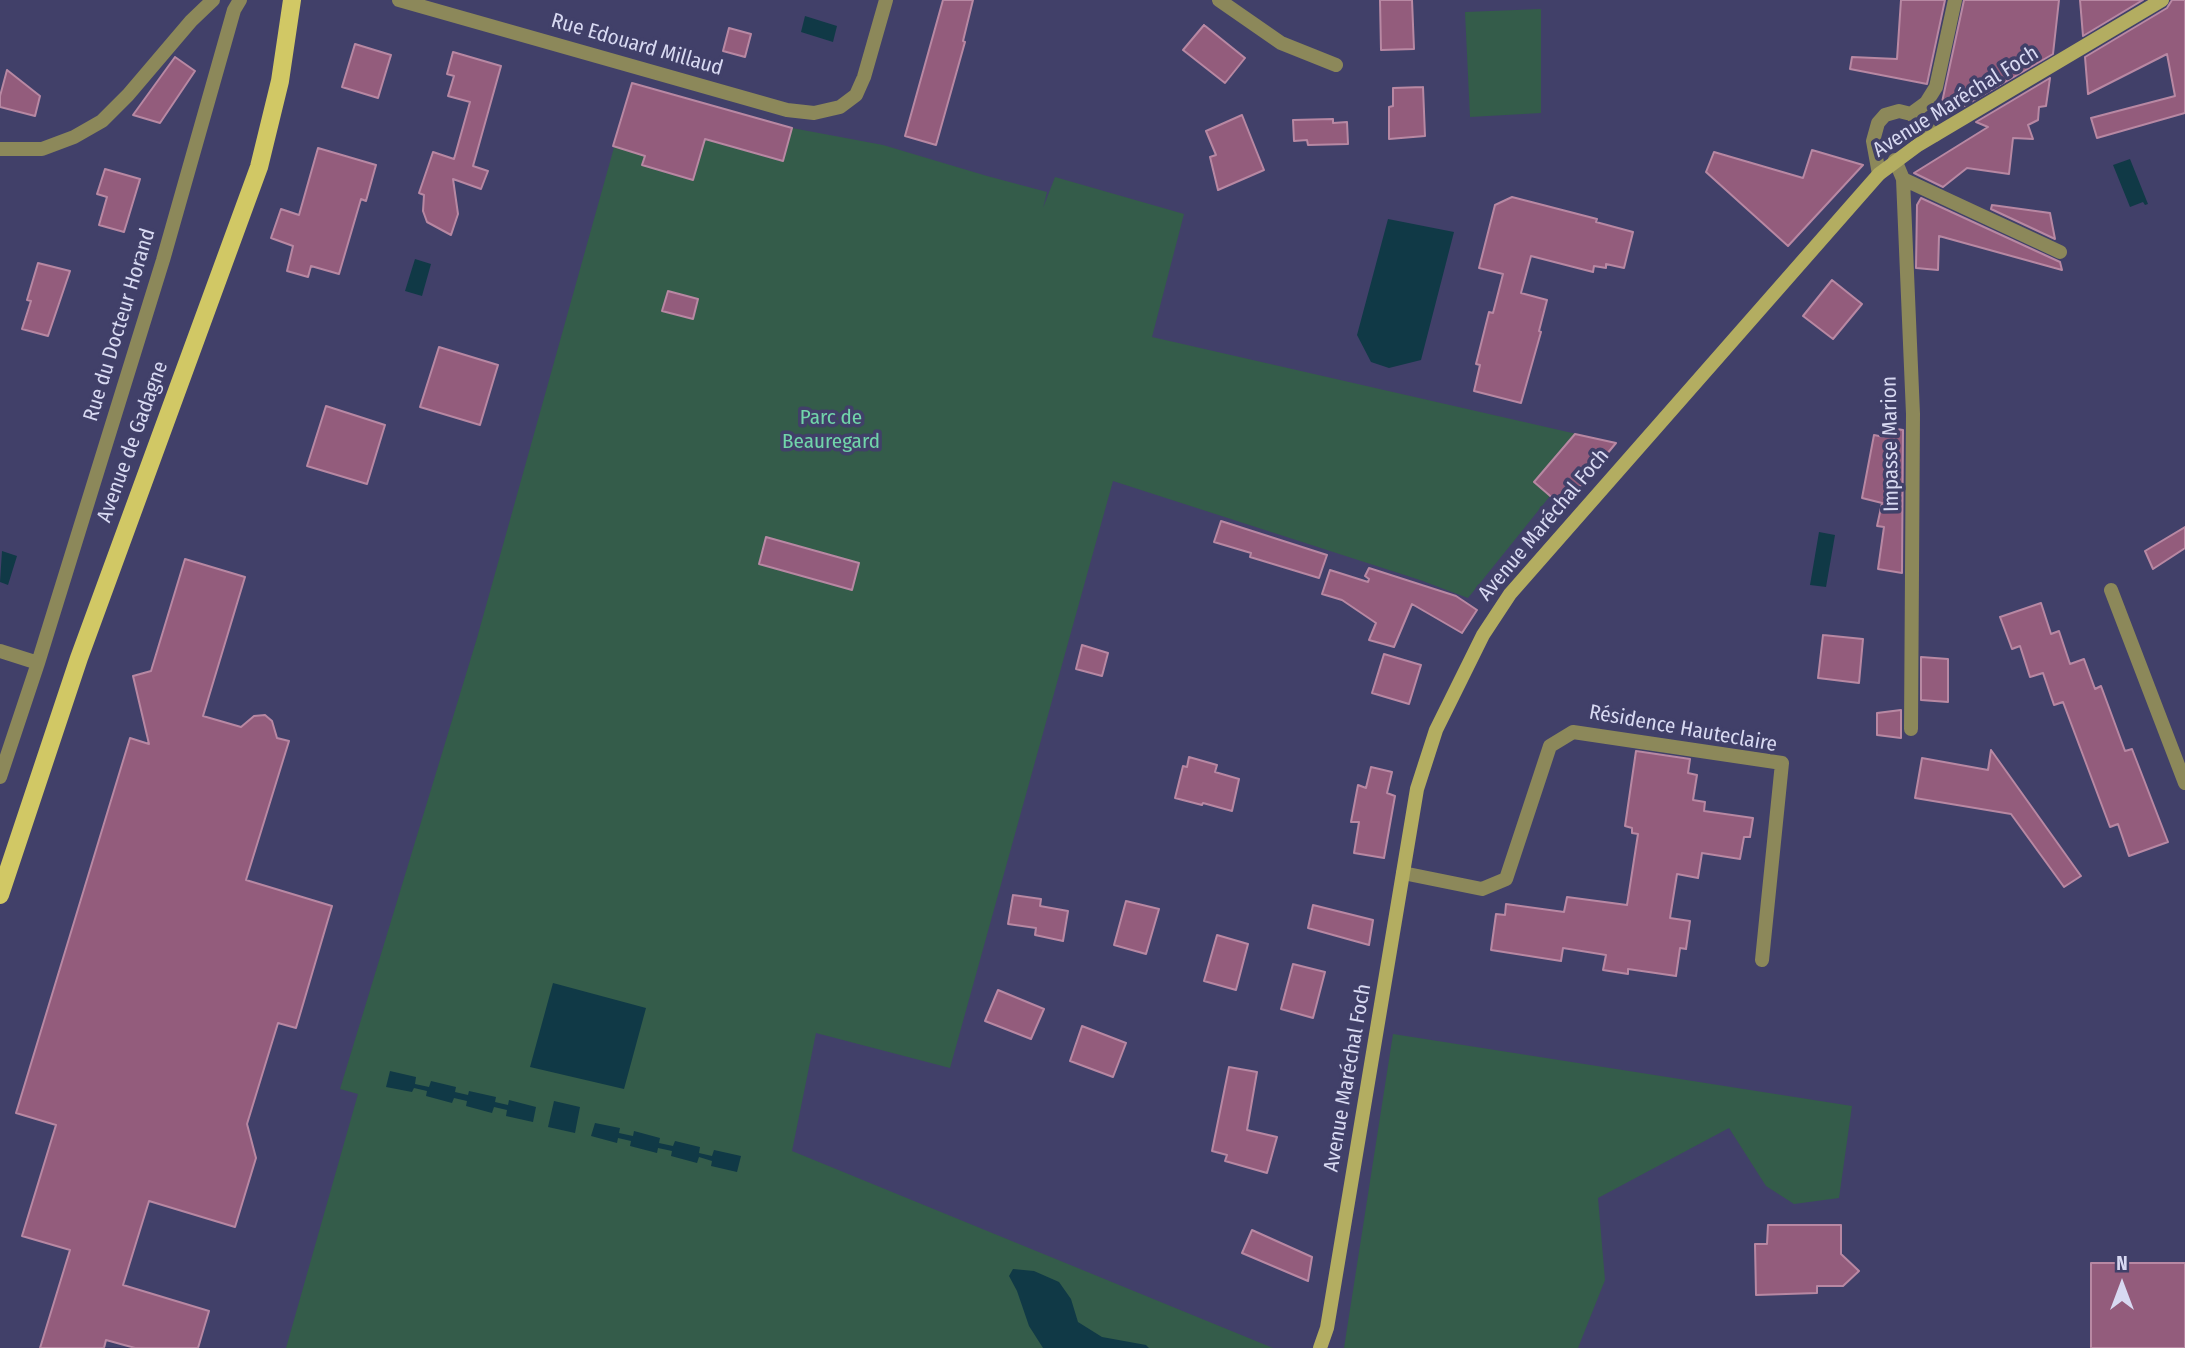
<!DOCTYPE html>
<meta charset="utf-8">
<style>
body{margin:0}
#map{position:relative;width:2185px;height:1348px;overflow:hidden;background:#414069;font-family:"Fira Sans Condensed",sans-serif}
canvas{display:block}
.north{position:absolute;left:2087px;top:1250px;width:70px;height:70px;-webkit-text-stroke:5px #414069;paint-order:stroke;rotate:0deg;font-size:19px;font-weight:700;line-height:28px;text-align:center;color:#d8d9f2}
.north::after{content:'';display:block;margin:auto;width:24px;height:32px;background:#d8d9f2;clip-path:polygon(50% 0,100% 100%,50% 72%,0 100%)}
</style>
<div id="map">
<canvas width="2185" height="1348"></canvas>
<div class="north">N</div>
</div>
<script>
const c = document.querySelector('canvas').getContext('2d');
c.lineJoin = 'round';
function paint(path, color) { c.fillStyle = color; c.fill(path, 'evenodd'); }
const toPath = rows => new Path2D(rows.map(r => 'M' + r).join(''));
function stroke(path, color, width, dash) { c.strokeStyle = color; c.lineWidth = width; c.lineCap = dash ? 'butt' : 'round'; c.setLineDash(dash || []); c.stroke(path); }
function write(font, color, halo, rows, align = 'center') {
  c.font = font + ' "Fira Sans Condensed",sans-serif'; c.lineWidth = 7; c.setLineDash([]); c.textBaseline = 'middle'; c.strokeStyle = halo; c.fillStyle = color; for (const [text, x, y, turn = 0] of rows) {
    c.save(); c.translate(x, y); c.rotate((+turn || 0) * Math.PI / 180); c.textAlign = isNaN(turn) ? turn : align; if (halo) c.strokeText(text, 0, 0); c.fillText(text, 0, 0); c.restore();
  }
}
paint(toPath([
 [1541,9,1541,113,1470,117,1465,12],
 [632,83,792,128,883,145,987,176,1047,192,1043,208,1055,177,1184,214,1152,337,1616,443,1563,507,1550,496,1468,598,1420,580,1113,481,950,1068,816,1033,792,1151,1273,1348,286,1348,358,1094,340,1089,477,638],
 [1393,1034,1852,1106,1839,1198,1794,1204,1766,1186,1729,1128,1598,1198,1605,1280,1578,1348,1344,1348]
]), '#345c4a');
paint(toPath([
 [805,16,837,26,833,42,801,32],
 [2130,159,2148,204,2145,205,2143,202,2130,207,2113,165],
 [1388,219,1454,232,1421,360,1389,368,1371,362,1357,335],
 [415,259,431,264,422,296,405,291],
 [1819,532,1835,535,1826,587,1810,585],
 [2,551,17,556,8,585,0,582],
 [553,983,646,1008,624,1089,530,1067],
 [390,1071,416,1077,415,1084,429,1087,431,1081,456,1087,455,1092,468,1095,469,1091,496,1097,495,1102,508,1105,509,1100,536,1107,533,1122,506,1116,507,1110,494,1107,492,1113,466,1106,467,1101,454,1098,452,1103,426,1096,427,1091,414,1088,412,1092,386,1087],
 [554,1101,580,1107,575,1133,548,1127],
 [595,1123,620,1128,619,1133,633,1136,634,1131,660,1138,659,1143,673,1146,675,1141,700,1147,699,1153,712,1156,714,1150,741,1156,737,1172,711,1166,712,1161,699,1157,697,1163,671,1156,672,1151,658,1148,657,1153,630,1146,631,1141,618,1138,617,1143,591,1136],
 [1013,1269,1034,1271,1059,1282,1071,1299,1078,1322,1102,1337,1146,1345,1149,1348,1043,1348,1029,1326,1017,1291,1009,1276]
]), '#103946');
const building = toPath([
 [943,0,973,0,963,41,965,42,936,145,905,136,943,0],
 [1380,0,1412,0,1414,49,1381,50,1380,0],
 [1901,0,1945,0,1927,84,1850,69,1852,57,1897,59,1901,0],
 [1964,0,2059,0,2053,54,1954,112,1941,107,1964,0],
 [2080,0,2143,0,2083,36,2080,0],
 [2172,0,2185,0,2185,113,2097,138,2091,118,2175,96,2167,54,2088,94,2085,57,2167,8,2172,0],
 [1204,25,1245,58,1225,83,1183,50,1204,25],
 [729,28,751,34,745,57,723,51,729,28],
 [355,44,391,55,378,98,342,87,355,44],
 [453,52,501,66,473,166,488,171,481,189,453,179,458,214,451,235,427,222,423,211,424,195,419,193,433,152,454,159,470,102,448,96,454,76,447,74,453,52],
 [175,57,195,71,160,123,133,115,175,57],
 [7,70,40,96,35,116,0,107,0,96,7,70],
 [2050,78,2046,106,2039,107,2038,120,2028,125,2033,139,2013,138,2009,174,1967,168,1943,187,1914,173,1988,127,1976,122,2050,78],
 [632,83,792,128,783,161,705,139,693,180,642,165,645,156,613,146,632,83],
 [1423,87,1425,136,1389,139,1389,107,1393,106,1393,88,1423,87],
 [1242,115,1264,170,1218,190,1210,157,1216,155,1206,131,1242,115],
 [1333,119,1333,123,1347,122,1348,144,1308,145,1307,140,1294,141,1293,120,1333,119],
 [318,148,376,165,366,201,361,199,339,274,311,266,308,277,287,271,293,246,271,238,281,209,299,215,318,148],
 [1812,150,1863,165,1788,246,1706,172,1714,152,1803,178,1812,150],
 [105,169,140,179,124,232,99,225,107,197,97,194,105,169],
 [1512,197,1597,219,1596,222,1633,232,1624,268,1606,264,1606,268,1594,266,1593,272,1531,256,1521,293,1547,300,1539,331,1541,332,1521,403,1474,391,1480,365,1476,364,1489,312,1493,313,1503,274,1479,268,1495,205,1512,197],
 [1921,198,2060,262,2062,270,1939,236,1938,270,1916,268,1917,205,1921,198],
 [1992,205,2050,213,2055,239,1991,209,1992,205],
 [38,263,70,271,48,336,22,329,31,301,27,300,38,263],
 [1832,280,1862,304,1833,339,1803,316,1832,280],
 [668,291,698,299,693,319,662,311,668,291],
 [439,347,498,365,480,425,420,407,439,347],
 [326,406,385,425,367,484,307,466,326,406],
 [1885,427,1903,430,1902,573,1878,569,1884,527,1877,526,1882,503,1862,498,1874,435,1884,437,1885,427],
 [1575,434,1616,443,1563,507,1534,482,1575,434],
 [1221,521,1327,555,1319,578,1250,557,1251,553,1214,542,1221,521],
 [2185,527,2185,548,2153,569,2145,551,2185,527],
 [766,537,859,563,852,590,759,564,766,537],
 [185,559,245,577,203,716,241,727,254,716,265,715,272,721,277,738,289,741,246,880,332,906,296,1028,278,1023,247,1124,256,1158,235,1227,149,1201,123,1285,209,1311,198,1348,135,1348,106,1340,104,1348,40,1348,70,1250,22,1236,56,1125,16,1113,130,738,149,744,133,676,151,671,185,559],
 [1369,568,1456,596,1477,610,1462,633,1412,604,1394,647,1369,640,1376,623,1342,600,1322,594,1330,570,1368,582,1369,579,1365,576,1369,568],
 [2041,603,2051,634,2059,631,2070,664,2084,659,2095,689,2101,686,2125,751,2132,749,2168,842,2129,856,2118,824,2110,827,2063,702,2054,705,2043,673,2030,677,2020,646,2012,649,2000,617,2041,603],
 [1823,635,1863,639,1859,683,1818,678,1823,635],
 [1082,645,1108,653,1102,676,1076,669,1082,645],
 [1384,654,1421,665,1409,704,1372,693,1384,654],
 [1921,657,1948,659,1948,702,1921,700,1921,657],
 [1901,710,1901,738,1877,735,1877,713,1901,710],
 [1991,750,2081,876,2064,887,2011,814,1915,798,1922,758,1988,770,1991,750],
 [1636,751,1690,759,1688,773,1697,775,1693,800,1705,802,1704,811,1753,818,1750,837,1744,837,1740,859,1702,853,1698,878,1677,874,1670,918,1690,921,1686,949,1680,948,1676,976,1628,969,1628,974,1603,970,1606,955,1563,948,1561,961,1491,950,1496,914,1505,915,1506,904,1564,912,1567,897,1627,905,1638,834,1632,833,1632,828,1625,826,1636,751],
 [1189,757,1217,765,1215,772,1239,779,1232,811,1203,803,1202,805,1175,798,1183,766,1187,767,1189,757],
 [1371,767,1392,772,1387,793,1395,796,1384,858,1354,853,1359,822,1351,822,1358,785,1366,788,1371,767],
 [1013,895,1041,899,1040,906,1068,911,1063,941,1035,935,1036,928,1008,924,1013,895],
 [1126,901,1159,909,1146,954,1114,945,1126,901],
 [1313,905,1373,920,1369,945,1308,928,1313,905],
 [1217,935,1248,944,1236,990,1204,981,1217,935],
 [1293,964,1325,972,1313,1018,1281,1009,1293,964],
 [998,990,1044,1009,1031,1039,985,1021,998,990],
 [1082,1026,1126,1043,1113,1077,1070,1061,1082,1026],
 [1229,1067,1257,1072,1247,1130,1277,1137,1267,1173,1225,1161,1227,1155,1212,1151,1229,1067],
 [1768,1225,1841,1225,1841,1254,1859,1271,1843,1286,1817,1286,1817,1293,1756,1295,1755,1244,1767,1244,1768,1225],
 [1252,1230,1312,1257,1308,1281,1242,1253,1252,1230],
 [2091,1263,2185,1263,2185,1348,2091,1348,2091,1263]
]);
paint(building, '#935c7c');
stroke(building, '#b888a3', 2);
stroke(toPath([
 [399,0,787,110,814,113,840,107,856,95,864,77,886,0],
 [1219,0,1281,43,1336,65],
 [1911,114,1926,103,1936,87,1955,0],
 [0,149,42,149,74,137,102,121,128,95,191,21,213,0],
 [1895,160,1903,179,1913,414,1911,729],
 [1879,174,1873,141,1878,123,1885,115,1899,111,1911,114,1935,135],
 [1903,179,2060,252],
 [2111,590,2185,783],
 [0,651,38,663],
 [0,777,38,663,163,260,234,10,240,0],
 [1403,873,1482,889,1506,879,1550,746,1573,732,1782,763,1762,960]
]), '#8c885a', 14);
stroke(toPath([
 [1320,1348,1327,1328,1417,789,1436,730,1483,635,1510,594,1879,174,1918,145,2162,0]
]), '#b3ad61', 14);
stroke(toPath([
 [0,895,79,658,259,167,280,81,292,0]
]), '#d1c865', 18);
write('21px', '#d8d9f2', '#414069', [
 ["Rue Edouard Millaud",637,45,16],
 ["Avenue Maréchal Foch",1956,102,-32],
 ["Rue du Docteur Horand",120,325,-73],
 ["Avenue de Gadagne",133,442,-70],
 ["Impasse Marion",1891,444,-91],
 ["Avenue Maréchal Foch",1544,525,-50],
 ["Résidence Hauteclaire",1683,729,10],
 ["Avenue Maréchal Foch",1348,1078,-80]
]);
write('21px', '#71d5aa', '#414069', [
 ["Parc de",831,418],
 ["Beauregard",831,442]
]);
</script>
